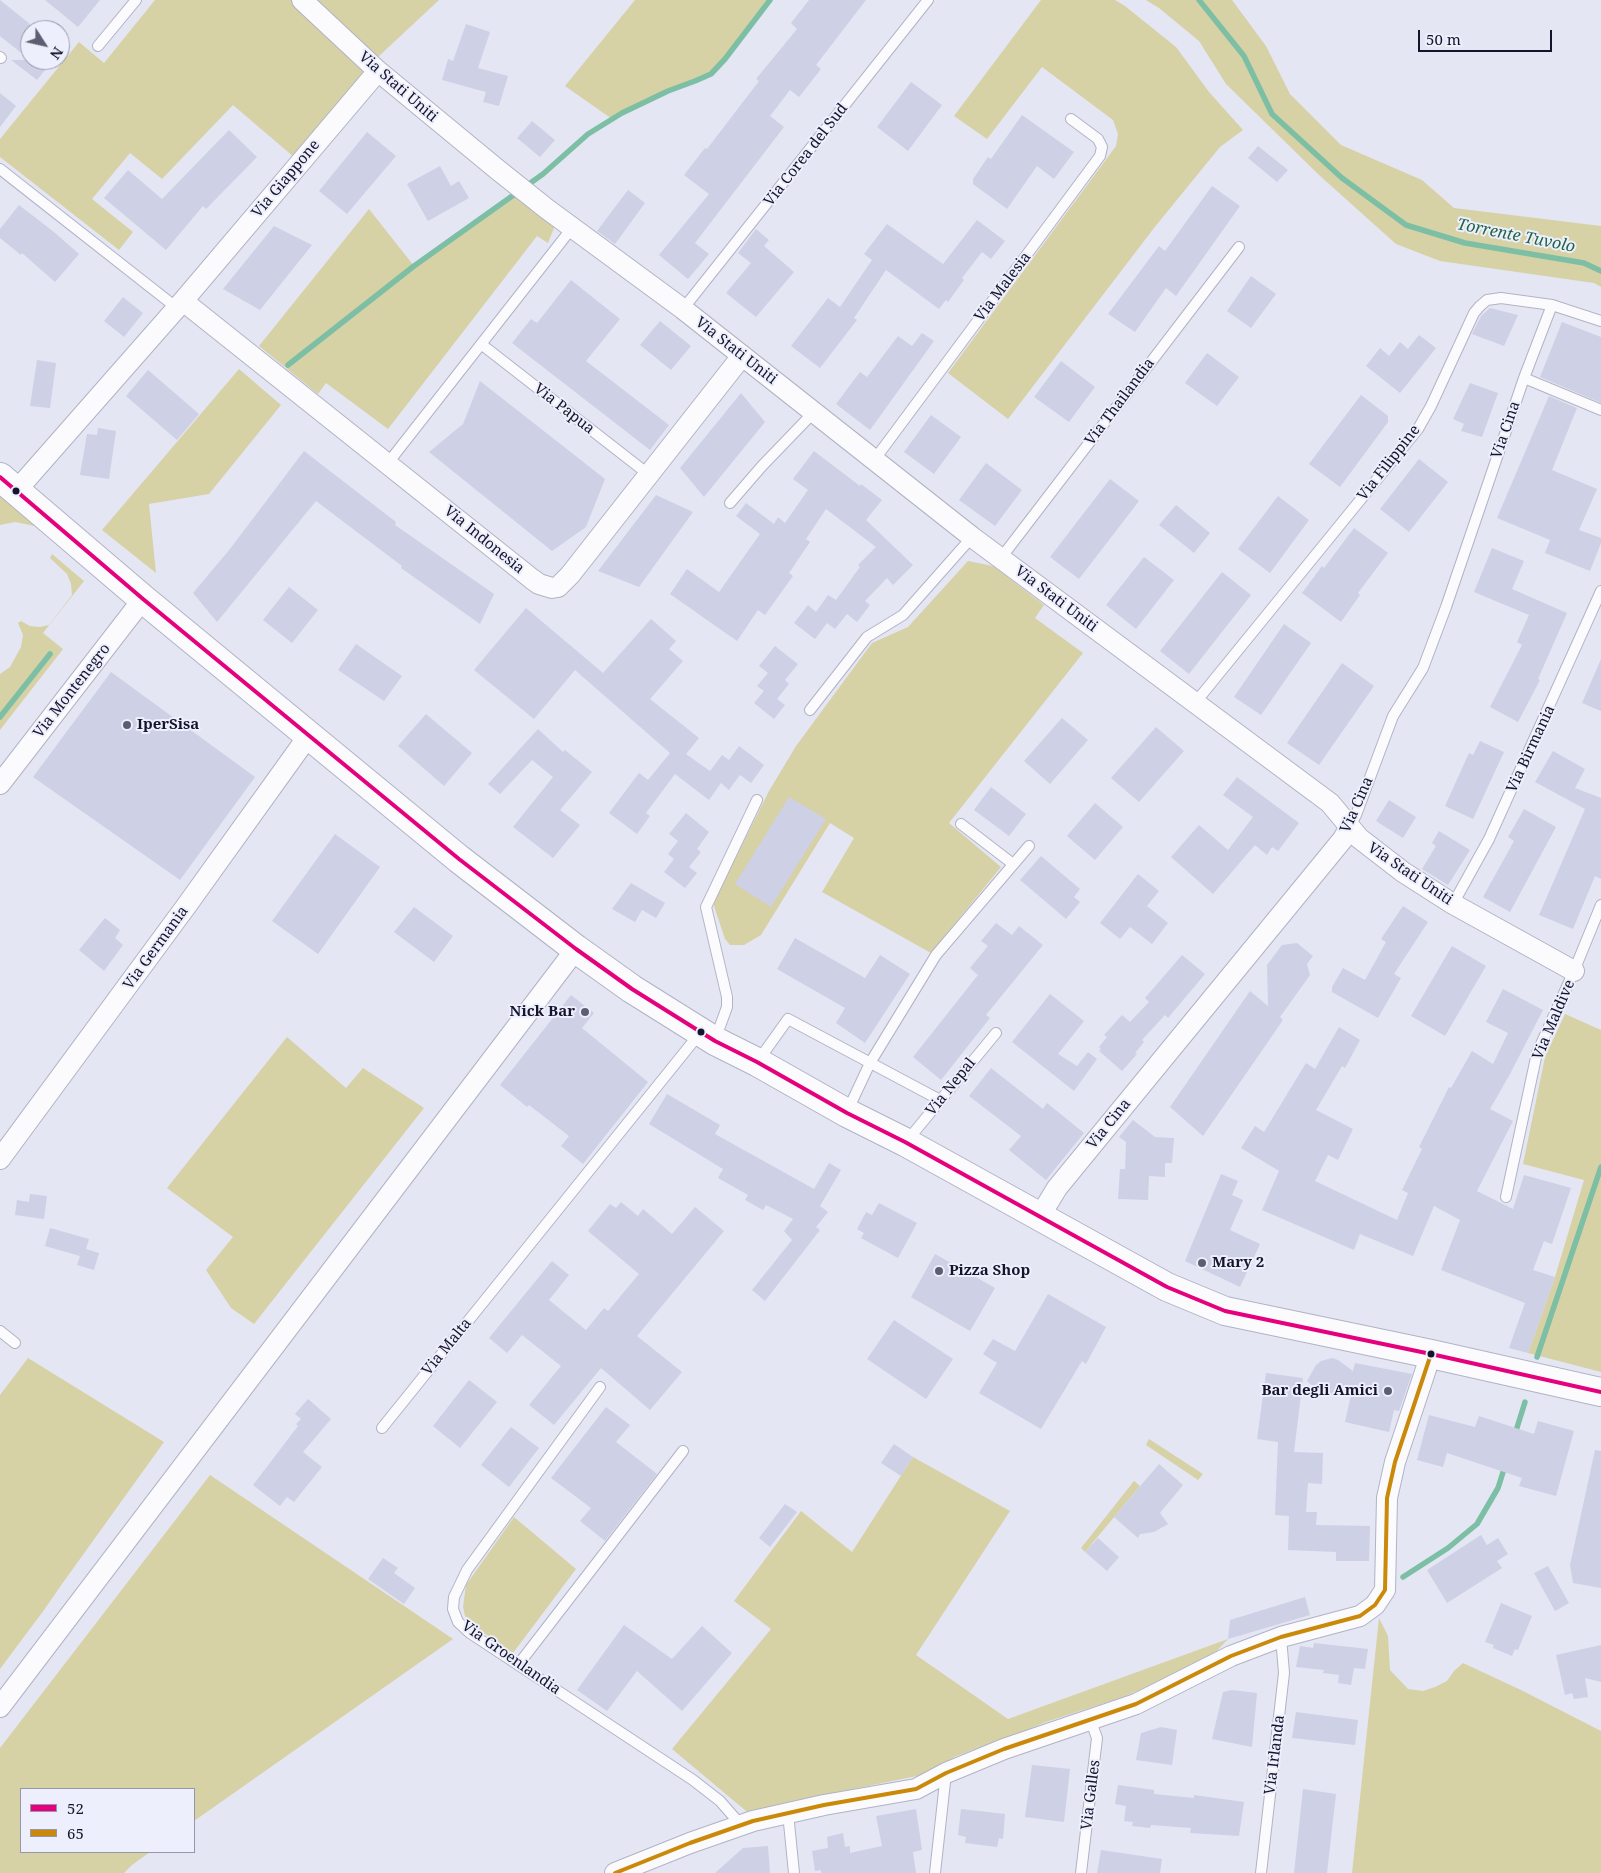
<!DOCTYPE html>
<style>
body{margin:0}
#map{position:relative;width:1601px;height:1873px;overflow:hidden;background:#e4e6f4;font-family:"Noto Serif",serif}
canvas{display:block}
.legend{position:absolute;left:20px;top:1788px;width:175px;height:65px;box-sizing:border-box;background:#edeffc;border:1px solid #9698a9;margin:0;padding:6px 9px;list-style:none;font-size:15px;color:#14152c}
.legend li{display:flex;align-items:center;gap:10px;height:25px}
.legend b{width:25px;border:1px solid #9698a9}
.north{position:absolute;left:20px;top:20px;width:50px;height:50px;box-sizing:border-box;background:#edeffc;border:1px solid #9698a9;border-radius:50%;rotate:125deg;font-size:14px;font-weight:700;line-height:20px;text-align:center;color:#14152c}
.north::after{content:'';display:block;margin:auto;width:18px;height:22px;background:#5d5e72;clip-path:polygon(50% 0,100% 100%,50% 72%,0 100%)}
.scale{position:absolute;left:1418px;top:30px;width:134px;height:22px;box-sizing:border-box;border:2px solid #14152c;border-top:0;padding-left:6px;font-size:15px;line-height:18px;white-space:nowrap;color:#14152c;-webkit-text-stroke:4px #edeffc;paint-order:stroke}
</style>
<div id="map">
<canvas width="1601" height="1873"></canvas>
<ul class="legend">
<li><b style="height:6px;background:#e5007d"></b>52</li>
<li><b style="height:6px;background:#ca8909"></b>65</li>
</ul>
<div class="north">N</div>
<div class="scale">50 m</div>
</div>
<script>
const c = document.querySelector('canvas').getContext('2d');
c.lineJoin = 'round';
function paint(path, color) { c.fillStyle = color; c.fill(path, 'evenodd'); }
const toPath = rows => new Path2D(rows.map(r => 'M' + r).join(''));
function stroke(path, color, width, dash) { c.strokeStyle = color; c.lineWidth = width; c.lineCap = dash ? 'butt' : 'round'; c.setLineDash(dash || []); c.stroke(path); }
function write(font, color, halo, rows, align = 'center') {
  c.font = font + ' "Noto Serif",serif'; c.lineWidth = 4; c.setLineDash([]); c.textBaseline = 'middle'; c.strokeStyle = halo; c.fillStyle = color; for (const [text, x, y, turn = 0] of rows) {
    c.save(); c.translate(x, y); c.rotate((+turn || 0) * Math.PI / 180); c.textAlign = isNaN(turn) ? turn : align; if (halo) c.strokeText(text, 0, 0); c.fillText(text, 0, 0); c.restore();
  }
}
paint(toPath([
 [155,0,294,0,368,68,295,158,233,105,162,179,130,153,92,199,133,232,119,250,0,157,0,139,79,42,104,63],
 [317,0,439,0,378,57],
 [635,0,770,0,725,59,711,74,695,81,668,91,612,119,565,86],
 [1041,0,1115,0,1125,6,1176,47,1209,92,1243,130,1220,147,1154,228,1008,419,948,373,1116,146,1118,134,1113,120,1042,67,987,139,954,116],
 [1146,0,1232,0,1266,46,1290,94,1341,145,1422,180,1454,208,1601,226,1601,287,1594,283,1440,261,1396,244,1319,175,1226,84,1199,41,1159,8],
 [515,195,552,221,554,228,548,243,537,236,388,429,326,383,318,394,259,346,369,209,414,266],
 [239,369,281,405,209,494,149,504,156,573,102,530],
 [0,494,40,527,15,522,0,525],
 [52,554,84,581,43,633,63,649,0,730,0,674,10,667,21,647,23,635,18,623,21,621,30,626,40,627,49,625,72,595,71,584,67,574,50,558],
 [968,561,993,566,1044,605,1035,618,1083,653,949,823,1001,867,931,953,822,892,854,838,830,823,761,935,744,945,730,945,725,939,713,903,769,791,796,746,872,643,908,627],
 [1565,1014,1601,1030,1601,1372,1528,1353,1555,1277,1584,1180,1523,1164,1545,1057],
 [287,1037,346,1088,363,1068,424,1108,254,1324,231,1308,206,1270,233,1237,167,1188],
 [28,1358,164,1442,62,1584,44,1610,0,1669,0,1395],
 [1149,1439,1203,1474,1198,1480,1146,1445],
 [913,1457,1010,1511,916,1655,1008,1719,1228,1639,1213,1655,1172,1676,1123,1697,1046,1722,1017,1734,980,1747,954,1757,936,1769,917,1776,829,1794,757,1813,746,1811,672,1749,771,1629,734,1601,801,1511,852,1552],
 [210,1475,453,1639,194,1821,194,1789,21,1789,21,1852,150,1852,132,1865,124,1873,0,1873,0,1748],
 [1134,1481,1140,1486,1085,1552,1081,1548],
 [514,1517,576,1569,513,1653,471,1624,465,1616,463,1607,466,1585],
 [1379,1618,1388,1636,1390,1670,1408,1689,1423,1691,1435,1687,1447,1681,1454,1671,1463,1663,1521,1690,1601,1731,1601,1873,1352,1873]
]), '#d7d1a6');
stroke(toPath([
 [1199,0,1244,56,1272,114,1342,178,1406,225,1465,243,1584,263,1601,271],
 [288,365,414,266,543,174,588,134,622,113,668,91,695,81,711,74,725,59,770,0],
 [0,717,50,654],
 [1537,1357,1601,1167],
 [1515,1434,1525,1402],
 [1403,1577,1448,1548,1477,1524,1498,1488,1505,1466]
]), '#7cbfa4', 5.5);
paint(toPath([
 [0,0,30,24,30,60,53,60,37,80,11,60,30,60,0,36],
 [45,0,100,0,78,27],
 [809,0,866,0,816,65,821,69,799,97,790,90,770,116,784,127,695,243,709,254,688,279,659,255,709,194,684,175,705,148,707,149,759,81,756,79,797,29,791,23],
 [466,24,490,32,478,68,508,76,499,106,483,102,486,92,442,80,448,59,453,61],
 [911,82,942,105,908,151,877,127],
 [0,93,16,106,0,127],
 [1022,115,1074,152,1054,179,1037,166,1007,209,973,184,973,179,988,157,991,159],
 [532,121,555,140,540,157,517,138],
 [229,130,257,157,206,209,203,206,166,250,104,198,128,170,162,199],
 [367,132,396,156,347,214,319,191],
 [1258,146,1288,170,1277,182,1248,158],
 [440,166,451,186,459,181,469,198,428,221,407,184],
 [1212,186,1240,206,1176,296,1166,288,1135,332,1108,314,1159,246,1165,251],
 [628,190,645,203,615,244,597,231],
 [19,205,54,232,79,254,55,282,22,253,21,255,0,238,0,229],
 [977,220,1005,241,991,259,982,252,962,278,964,280,948,302,946,300,939,309,886,270,854,318,857,320,820,368,791,346,828,298,840,307,872,260,864,254,887,224,943,264],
 [274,226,312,245,260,310,223,289],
 [756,229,769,240,764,246,794,272,756,317,726,293,751,263,738,253],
 [1251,276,1276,294,1251,328,1227,311],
 [571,280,620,319,586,361,669,425,650,450,512,343,531,319,537,323],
 [123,297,143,313,124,337,104,321],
 [1490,308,1518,315,1504,346,1472,334,1481,316],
 [660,321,691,346,671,370,640,345],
 [1562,322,1601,337,1601,403,1540,377],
 [922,333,934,341,870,430,836,404,860,372,867,377,898,336,912,346],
 [1419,335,1436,348,1400,393,1366,366,1380,348,1389,356,1400,342,1408,349],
 [1207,353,1239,377,1217,406,1185,383],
 [37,360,56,363,50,408,30,406],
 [1061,361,1095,387,1069,422,1034,397],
 [148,370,199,414,177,440,126,396],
 [480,381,605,479,586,527,552,551,429,452,463,424],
 [1470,383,1498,393,1482,437,1461,431,1464,424,1453,419],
 [741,393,765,422,704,497,680,468],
 [1361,395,1388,416,1388,422,1340,487,1309,464],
 [1549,396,1577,408,1552,470,1597,489,1579,530,1601,538,1601,543,1590,571,1545,553,1550,540,1497,518],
 [931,415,961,437,934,474,904,452],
 [98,428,116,431,109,479,80,475,87,434,97,435],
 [304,451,396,522,395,525,494,594,480,624,401,568,402,566,316,501,217,622,193,593,230,549],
 [814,451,860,486,861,484,882,500,866,520,913,565,893,585,887,578,865,601,870,605,857,622,847,614,835,629,827,623,815,639,794,623,808,605,816,612,828,595,836,600,860,567,858,565,876,547,826,509,806,539,810,542,789,573,793,576,765,615,758,610,737,641,670,594,687,569,719,592,760,534,736,516,746,503,774,524,778,517,785,523,808,490,793,479],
 [1419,459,1448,482,1409,532,1380,509],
 [986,463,1022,490,995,526,959,500],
 [1110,479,1139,501,1079,579,1050,557],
 [656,495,693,512,639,587,598,571],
 [1278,496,1309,520,1270,573,1238,549],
 [1176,505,1210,533,1194,553,1159,525],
 [1354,528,1388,553,1358,593,1360,595,1341,622,1302,593,1322,566,1324,568],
 [1492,548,1524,561,1512,589,1567,613,1538,679,1540,680,1518,722,1490,707,1522,645,1517,642,1529,615,1474,592],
 [1144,557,1174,580,1136,629,1106,605],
 [1222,572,1251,595,1189,674,1160,651],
 [289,587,318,610,292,643,263,620],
 [526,608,603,673,651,619,676,641,669,649,683,661,650,699,699,738,686,754,710,771,722,755,729,760,739,746,764,765,751,783,740,775,729,790,721,783,709,800,675,774,646,813,650,816,637,834,609,813,639,773,648,780,670,753,575,670,534,719,474,670],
 [1284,624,1311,643,1261,715,1234,697],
 [356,644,402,676,384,701,338,670],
 [775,646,798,664,785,680,789,684,777,699,785,705,774,719,754,703,764,691,757,686,768,673,759,666],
 [1601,659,1601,711,1582,703],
 [1342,663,1374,686,1319,765,1287,743],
 [111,672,255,777,180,880,33,777],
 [426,714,472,753,444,786,398,746],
 [1062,718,1088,740,1050,784,1024,761],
 [1156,727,1184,751,1139,802,1111,778],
 [538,729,563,752,565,750,592,772,560,810,580,825,553,858,513,827,553,777,532,760,500,794,488,784],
 [1480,741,1504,752,1473,819,1445,806,1469,753,1473,755],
 [1553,751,1585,769,1575,788,1601,798,1601,879,1595,876,1573,929,1539,915,1585,809,1535,782],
 [1237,777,1299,823,1278,851,1272,847,1267,855,1255,845,1213,894,1171,857,1199,825,1228,850,1253,817,1223,795],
 [991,787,1026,814,1009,836,974,810],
 [789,797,826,819,771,907,735,884],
 [1389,800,1416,817,1403,838,1376,821],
 [1095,803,1123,827,1095,860,1067,836],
 [1524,809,1556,827,1510,912,1483,897,1514,841,1508,837],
 [686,813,709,832,697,849,701,852,689,867,697,873,685,888,664,872,674,859,668,854,678,841,669,834],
 [1439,831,1470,850,1448,885,1422,869,1436,846,1432,843],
 [335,834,380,867,318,954,272,921],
 [1041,856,1080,889,1074,897,1080,902,1066,919,1020,880],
 [1138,874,1159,891,1147,906,1168,923,1152,944,1130,927,1120,939,1100,923],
 [631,883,665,903,656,918,642,910,635,922,612,909],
 [1403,906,1428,922,1394,974,1401,978,1378,1018,1332,992,1332,987,1343,968,1365,980,1386,942,1381,939],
 [414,907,453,936,434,962,394,932],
 [105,918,120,930,115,938,123,945,104,971,79,950],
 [996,923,1012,935,1019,926,1043,945,986,1015,990,1018,941,1080,913,1057,978,975,970,968,988,946,981,941],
 [795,938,865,978,880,955,910,974,865,1043,836,1023,845,1008,777,969],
 [1297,943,1313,956,1307,964,1310,975,1280,1017,1283,1020,1203,1136,1170,1107,1250,991,1268,1006,1267,965,1282,945],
 [1452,946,1486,966,1445,1036,1411,1016],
 [1182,955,1205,974,1168,1018,1165,1015,1142,1040,1144,1042,1135,1053,1137,1054,1122,1071,1099,1051,1101,1049,1099,1047,1107,1037,1104,1035,1122,1015,1130,1022,1149,1002,1145,998],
 [1503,989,1543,1010,1510,1074,1490,1109,1513,1121,1477,1191,1513,1209,1524,1175,1571,1188,1552,1244,1544,1241,1533,1270,1555,1277,1528,1353,1509,1348,1525,1303,1441,1270,1460,1220,1434,1206,1413,1256,1360,1234,1354,1250,1262,1210,1279,1171,1241,1148,1255,1126,1264,1132,1306,1063,1315,1069,1339,1027,1360,1040,1345,1068,1342,1066,1316,1110,1353,1129,1338,1160,1328,1155,1315,1181,1397,1220,1408,1193,1402,1190,1422,1149,1419,1147,1449,1087,1451,1088,1472,1051,1493,1064,1508,1033,1486,1022],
 [1050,994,1084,1021,1058,1054,1077,1066,1088,1052,1097,1059,1074,1091,1012,1042],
 [571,995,594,1013,582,1028,648,1082,583,1164,561,1146,569,1136,529,1105,527,1107,500,1085],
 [991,1068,1043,1109,1047,1103,1084,1133,1046,1180,1009,1150,1021,1136,969,1096],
 [667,1094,720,1125,715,1134,814,1189,829,1163,841,1170,820,1206,828,1212,816,1227,820,1230,765,1301,752,1290,792,1240,784,1231,793,1219,766,1205,763,1210,745,1200,748,1195,718,1178,723,1169,649,1124],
 [1133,1120,1155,1137,1174,1138,1172,1163,1165,1163,1165,1177,1149,1176,1148,1200,1118,1199,1120,1169,1125,1169,1126,1142,1119,1137],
 [1221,1174,1238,1181,1232,1195,1243,1200,1230,1230,1260,1244,1240,1287,1185,1261],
 [30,1194,47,1196,44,1219,15,1215,17,1200,29,1202],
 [621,1202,638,1216,643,1209,672,1234,695,1207,724,1231,637,1336,682,1372,650,1410,601,1368,554,1425,529,1405,561,1366,522,1335,507,1353,489,1338,552,1261,569,1275,549,1300,586,1330,604,1308,608,1311,639,1274,588,1231,610,1204,616,1208],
 [879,1203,917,1223,898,1258,861,1238,864,1233,857,1229,866,1212,872,1215],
 [50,1228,89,1239,86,1249,99,1253,94,1270,77,1265,80,1256,45,1246],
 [935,1254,995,1288,970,1331,911,1297],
 [1048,1294,1106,1327,1086,1364,1082,1361,1041,1429,979,1393,997,1363,983,1354,993,1339,1015,1351],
 [894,1320,953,1359,926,1399,867,1359],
 [1332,1358,1338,1360,1353,1371,1355,1363,1412,1374,1399,1411,1394,1410,1389,1432,1345,1422,1351,1395,1327,1395,1321,1393,1307,1381,1316,1365,1321,1361],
 [1266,1373,1303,1378,1294,1452,1323,1453,1322,1484,1308,1483,1306,1512,1317,1512,1316,1525,1370,1526,1369,1561,1336,1561,1336,1552,1288,1550,1289,1516,1275,1515,1278,1442,1257,1439],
 [469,1380,497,1402,460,1448,433,1426],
 [308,1399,331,1419,303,1452,322,1467,294,1502,287,1497,280,1506,253,1485,298,1426,296,1424,301,1419,295,1414],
 [606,1407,630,1425,616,1442,657,1474,605,1541,580,1521,591,1508,551,1478],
 [1429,1415,1475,1427,1479,1416,1534,1434,1538,1421,1574,1431,1556,1496,1519,1486,1522,1478,1447,1453,1443,1467,1417,1460],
 [511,1427,539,1448,509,1487,481,1465],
 [894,1444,913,1457,901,1476,881,1463],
 [1595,1450,1601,1451,1601,1588,1573,1583,1570,1565],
 [1159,1464,1183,1485,1160,1513,1168,1524,1154,1532,1140,1534,1138,1538,1114,1517],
 [785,1504,797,1512,770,1547,759,1538],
 [1481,1535,1487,1545,1498,1538,1508,1554,1497,1561,1502,1568,1447,1603,1427,1570],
 [1098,1538,1119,1557,1107,1571,1085,1552],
 [383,1558,398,1568,394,1573,415,1588,404,1604,368,1579],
 [1548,1566,1569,1603,1555,1611,1534,1573],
 [1305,1597,1310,1615,1228,1639,1230,1620],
 [1501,1603,1532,1616,1518,1650,1515,1649,1512,1656,1493,1648,1494,1645,1485,1642],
 [624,1625,672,1659,702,1626,732,1653,682,1711,637,1671,607,1711,577,1690],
 [1314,1643,1368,1649,1365,1669,1354,1668,1351,1685,1338,1683,1339,1675,1323,1673,1324,1670,1296,1667,1300,1646,1313,1648],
 [1601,1645,1601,1682,1585,1678,1588,1697,1574,1699,1572,1693,1565,1695,1556,1655],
 [1232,1690,1257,1693,1252,1747,1212,1739,1223,1692],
 [1296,1712,1358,1720,1355,1745,1292,1738],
 [1161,1727,1177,1730,1172,1765,1136,1760,1141,1733],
 [1032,1765,1070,1769,1064,1822,1025,1817],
 [1118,1785,1154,1790,1154,1794,1194,1798,1194,1795,1244,1802,1239,1836,1190,1833,1191,1828,1151,1825,1150,1828,1132,1826,1133,1822,1124,1821,1126,1806,1115,1804],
 [1303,1789,1336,1794,1327,1873,1294,1873],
 [916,1809,922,1850,913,1852,916,1873,821,1873,821,1870,815,1871,812,1851,828,1848,827,1837,843,1833,845,1847,850,1846,850,1853,882,1846,876,1816],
 [961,1809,1005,1814,1003,1839,999,1838,997,1847,965,1843,966,1837,958,1835],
 [768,1846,770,1873,715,1873,743,1848],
 [1101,1850,1162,1859,1160,1873,1097,1873]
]), '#ced0e5');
const lane = toPath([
 [98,46,136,0],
 [0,57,1,58],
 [0,169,177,308],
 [683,309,928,0],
 [481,344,648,474],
 [1524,378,1601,410],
 [875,459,1100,156,1102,147,1098,139,1071,119],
 [388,463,572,228],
 [730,503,762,466,814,412],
 [1001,558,1239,247],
 [1195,703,1418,429,1431,406,1474,313,1480,306,1487,300,1501,298,1552,305,1601,321],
 [810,710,867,637,903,615,972,537],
 [961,824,1013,864],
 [1349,828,1356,815,1393,716,1423,668,1446,607,1524,378,1552,305],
 [1453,904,1489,839,1601,591],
 [715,1040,727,1007,727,997,706,907,757,800],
 [758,1061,788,1019,940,1100],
 [847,1112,870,1063,936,955,1029,846],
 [906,1142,996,1033],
 [1506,1197,1537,1053,1574,971,1601,905],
 [0,1331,15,1343],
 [600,1387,467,1570,454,1597,453,1609,458,1622,470,1633,693,1780,720,1801,741,1825],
 [382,1428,700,1033],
 [518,1665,683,1451],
 [788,1813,794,1873],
 [935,1873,946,1773],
 [1081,1873,1097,1738,1090,1719],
 [1261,1873,1284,1673,1281,1637]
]);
const street = toPath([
 [302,0,378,71,498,170,547,209,683,309,972,537,1330,803,1359,838,1403,872,1453,904,1574,971],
 [183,301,532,579,539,584,552,588,558,587,570,575,742,356],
 [16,491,183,301,378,71],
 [0,784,143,599],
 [0,1159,187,905,309,735],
 [1040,1216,1057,1188,1343,839,1349,828],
 [0,1707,576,949],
 [615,1873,690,1843,753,1821,824,1805,916,1789,946,1773,1004,1749,1136,1704,1231,1656,1281,1637,1360,1616,1375,1605,1385,1590,1387,1498,1395,1462,1431,1354]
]);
const secondary = toPath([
 [0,477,143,599,459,859,576,949,632,989,715,1041,757,1062,847,1113,905,1142,1167,1287,1225,1311,1431,1354,1601,1392]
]);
stroke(lane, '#b1b3c5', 12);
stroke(street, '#b1b3c5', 22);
stroke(secondary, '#b1b3c5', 30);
stroke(lane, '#fbfbfd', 10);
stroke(street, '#fbfbfd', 20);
stroke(secondary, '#fbfbfd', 28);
stroke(toPath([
 [0,477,143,599,459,859,576,949,632,989,715,1041,757,1062,847,1113,905,1142,1167,1287,1225,1311,1431,1354,1601,1392]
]), '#e5007d', 4);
stroke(toPath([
 [615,1873,690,1843,753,1821,824,1805,916,1789,946,1773,1004,1749,1136,1704,1231,1656,1281,1637,1360,1616,1375,1605,1385,1590,1387,1498,1395,1462,1431,1354]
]), '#ca8909', 4);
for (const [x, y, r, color] of [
 [16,491,4.5,"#14152c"],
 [127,725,5,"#5d5e72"],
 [585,1012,5,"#5d5e72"],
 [701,1032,4.5,"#14152c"],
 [1202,1263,5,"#5d5e72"],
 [939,1271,5,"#5d5e72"],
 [1431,1354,4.5,"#14152c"],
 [1388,1391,5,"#5d5e72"]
]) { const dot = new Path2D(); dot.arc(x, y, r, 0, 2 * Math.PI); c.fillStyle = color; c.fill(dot); stroke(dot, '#edeffc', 2); }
write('15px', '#14152c', '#edeffc', [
 ["Via Stati Uniti",398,87,41],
 ["Via Corea del Sud",806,155,-52],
 ["Via Giappone",286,179,-50],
 ["Via Malesia",1003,287,-53],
 ["Via Stati Uniti",736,351,38],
 ["Via Thailandia",1120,402,-53],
 ["Via Papua",564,409,38],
 ["Via Cina",1506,430,-71],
 ["Via Filippine",1389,463,-52],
 ["Via Indonesia",484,540,39],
 ["Via Stati Uniti",1056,599,37],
 ["Via Montenegro",72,691,-52],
 ["Via Birmania",1531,749,-65],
 ["Via Cina",1357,805,-66],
 ["Via Stati Uniti",1410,874,34],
 ["Via Germania",156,948,-54],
 ["Via Maldive",1554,1020,-67],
 ["Via Nepal",951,1087,-51],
 ["Via Cina",1109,1124,-51],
 ["Via Malta",447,1347,-51],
 ["Via Groenlandia",511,1658,35],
 ["Via Irlanda",1275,1755,-83],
 ["Via Galles",1091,1795,-83]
]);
write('bold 15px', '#14152c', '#edeffc', [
 ["IperSisa",137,725],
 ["Nick Bar",575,1012,"right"],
 ["Mary 2",1212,1263],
 ["Pizza Shop",949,1271],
 ["Bar degli Amici",1378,1391,"right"]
], 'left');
write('italic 16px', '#1f6445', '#edeffc', [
 ["Torrente Tuvolo",1516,236,11]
]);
</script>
